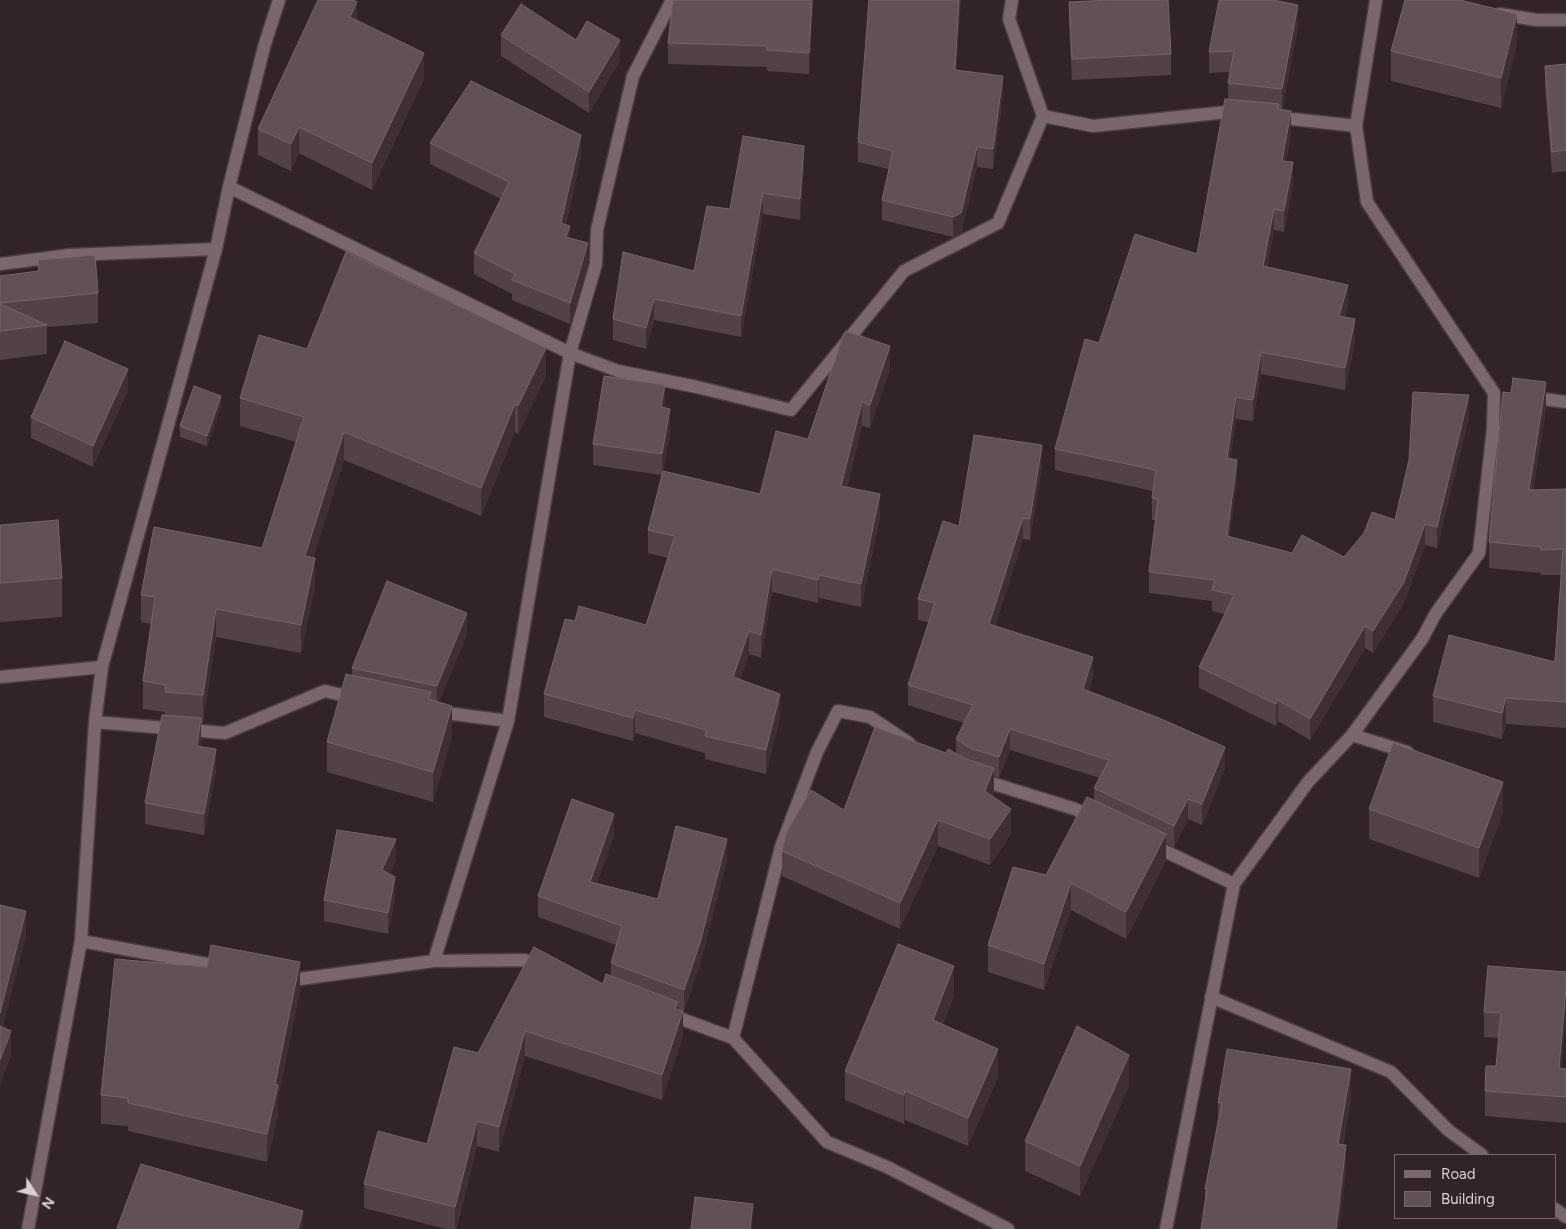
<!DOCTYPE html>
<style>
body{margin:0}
#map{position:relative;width:1566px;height:1229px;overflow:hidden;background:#322326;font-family:Figtree,sans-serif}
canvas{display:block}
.legend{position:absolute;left:1394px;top:1154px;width:162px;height:65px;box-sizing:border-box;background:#322326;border:1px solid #75686a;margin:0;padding:6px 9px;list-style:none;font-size:15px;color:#dacfd1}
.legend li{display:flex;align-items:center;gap:10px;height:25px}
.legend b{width:25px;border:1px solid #75686a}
.north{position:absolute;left:10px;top:1169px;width:50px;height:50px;-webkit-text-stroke:4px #322326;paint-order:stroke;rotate:125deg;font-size:14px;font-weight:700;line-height:20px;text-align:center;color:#dacfd1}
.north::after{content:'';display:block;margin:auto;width:18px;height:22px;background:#dacfd1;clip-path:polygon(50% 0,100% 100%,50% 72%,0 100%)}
</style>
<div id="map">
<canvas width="1566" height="1229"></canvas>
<ul class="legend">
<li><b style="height:6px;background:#7a676b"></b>Road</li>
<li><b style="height:14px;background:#615154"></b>Building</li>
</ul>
<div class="north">N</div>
</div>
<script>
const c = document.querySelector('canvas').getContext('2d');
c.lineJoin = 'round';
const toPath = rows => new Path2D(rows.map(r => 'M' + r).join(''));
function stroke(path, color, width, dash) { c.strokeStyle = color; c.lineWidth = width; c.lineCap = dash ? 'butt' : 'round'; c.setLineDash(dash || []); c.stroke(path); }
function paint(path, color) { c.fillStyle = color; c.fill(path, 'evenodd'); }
const minor = toPath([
 [1012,0,1009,19,1043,116,1093,126,1227,112,1239,114],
 [1500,14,1536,20,1566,20],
 [1274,117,1356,126],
 [229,187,570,353,618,371,697,387,791,410,904,271,998,223,1043,116],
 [0,264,70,255,216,249],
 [1528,397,1566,402],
 [0,677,102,667],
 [436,715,454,714,508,721],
 [95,722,225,733,325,691,355,698],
 [1352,735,1407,752],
 [978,779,1075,809,1094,818],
 [1150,844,1234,884],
 [81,941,223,967],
 [434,961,508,721,570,353,596,264,597,230,633,76,672,0],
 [285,979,292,980,434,961,525,960,542,967],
 [1211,997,1391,1072,1448,1130,1482,1155],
 [668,1014,733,1038,827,1142,887,1167,1008,1229],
 [733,1038,781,847,817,752,838,711,870,717,909,743],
 [1555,1209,1566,1217],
 [28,1229,81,941,95,722,102,667,216,249,229,187,264,47,279,0],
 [1166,1229,1234,884,1308,782,1352,735,1422,639,1436,613,1479,553,1493,429,1494,393,1367,202,1356,126,1376,0]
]);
stroke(minor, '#4b3f41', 15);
stroke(minor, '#7a676b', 12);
paint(toPath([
 [813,0,809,74,767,71,767,67,668,64,668,43],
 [1069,2,1171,54,1171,75,1072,80,1069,23],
 [357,20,424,79,372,190,299,153,291,171,258,155,258,129],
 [1298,26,1282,110,1291,133,1286,161,1293,184,1284,232,1274,230,1267,267,1348,306,1345,317,1355,341,1345,390,1261,374,1253,421,1236,419,1230,459,1237,481,1229,537,1292,553,1344,557,1395,520,1469,416,1437,548,1425,545,1404,603,1373,653,1365,648,1310,740,1278,721,1276,726,1199,688,1199,667,1225,614,1212,611,1212,601,1149,593,1149,572,1156,520,1152,520,1152,498,1153,491,1055,470,1055,449,1099,343,1197,254,1228,99,1228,83,1230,72,1209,73,1209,52],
 [501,35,620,61,589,113,501,56],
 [1517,44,1501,108,1391,81,1391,51],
 [1566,64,1566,171,1552,173,1545,87,1545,66],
 [956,70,1003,95,993,169,977,167,961,233,953,237,882,220,882,200,889,169,858,162,858,142],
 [430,143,581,156,566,224,570,238,588,264,570,324,512,300,512,294,474,274,474,253,501,199,430,164],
 [804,167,800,220,763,214,741,337,654,320,646,349,613,340,613,319,694,271,730,209],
 [38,260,98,293,98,323,47,327,47,354,0,360,0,276,38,271],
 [307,349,546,376,518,434,515,432,481,516,344,460,313,558,315,586,301,653,216,637,203,723,201,723,201,739,200,746,216,770,204,835,145,824,145,803,165,712,143,709,143,681,151,624,141,622,141,595,262,548,296,442,240,426,240,398],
 [890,369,870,428,862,426,847,487,880,517,861,607,819,598,818,603,772,592,761,658,749,654,740,680,780,717,766,774,705,759,705,753,635,733,633,741,544,717,544,694,575,621,646,625,668,558,648,553,648,530,662,475,593,465,593,444,664,408,670,430,663,471,760,494,808,439],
 [128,390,93,467,31,438,31,417],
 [221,406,207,446,180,437,180,426],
 [1546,408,1533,490,1566,489,1566,728,1506,724,1502,739,1433,722,1433,696,1555,662,1561,575,1541,575,1541,573,1489,568,1489,542],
 [1042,466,1030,540,1023,539,995,626,1093,677,1088,692,1225,768,1202,825,1188,819,1174,847,1166,843,1166,861,1126,939,1071,910,1044,990,988,972,988,945,1046,875,1094,800,1094,788,1100,778,1010,750,999,778,994,776,994,793,993,796,1011,834,990,865,938,846,900,929,782,876,782,851,844,810,946,753,956,753,956,739,964,723,908,705,908,685,929,622,918,620,918,599],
 [0,525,62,578,62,617,0,622],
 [467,634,439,702,452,736,433,802,327,772,327,742,352,675,352,668],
 [1369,809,1503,812,1479,878,1369,839],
 [614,835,597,883,658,899,727,860,700,964,684,1011,678,1009,683,1036,662,1100,525,1056,499,1152,477,1146,456,1229,446,1229,364,1208,364,1184,427,1144,478,1053,603,984,611,976,611,963,616,945,538,917,538,896],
 [396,860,390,874,395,898,388,934,324,921,324,900],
 [1566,972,1566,1013,1561,1068,1566,1069,1566,1123,1485,1116,1485,1091,1496,1066,1499,1038,1484,1037,1484,1012],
 [300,990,278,1098,278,1114,267,1162,128,1131,128,1126,101,1124,101,1095],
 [954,995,943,1024,998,1077,968,1146,905,1120,904,1124,845,1100,845,1071],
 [1129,1086,1080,1196,1025,1171,1025,1141],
 [1351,1097,1343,1145,1346,1173,1205,1202,1205,1189,1218,1119,1218,1103]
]), '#524246');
paint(toPath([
 [812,0,813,0,809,74,809,53],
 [959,0,961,0,955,89,955,70],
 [357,2,357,28,350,17],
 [1298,5,1298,26,1282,110,1282,89],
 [1517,14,1517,44,1501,108,1501,78],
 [620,40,620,61,589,113,589,92],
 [424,53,424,79,372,190,372,163],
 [1003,76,1003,95,993,169,993,149],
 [1291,111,1291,133,1282,182,1282,161],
 [299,127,299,153,291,171,291,144],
 [581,135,581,156,561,244,561,223],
 [804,146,804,167,800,220,800,199],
 [977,147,977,167,961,233,953,237,953,217],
 [1293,162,1293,184,1284,232,1284,211],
 [763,193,763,214,741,337,741,316],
 [1274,209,1274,230,1263,287,1263,266],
 [570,226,570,247,566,237],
 [588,243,588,264,570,324,570,303],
 [1348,285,1348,306,1339,337,1339,316],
 [654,299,654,320,646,349,646,328],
 [1355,319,1355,341,1345,390,1345,368],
 [890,346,890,369,870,428,870,405],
 [546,348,546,376,518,434,518,406],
 [1261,352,1261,374,1253,421,1253,400],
 [128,369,128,390,93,467,93,446],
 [1546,382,1546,408,1529,516,1529,490],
 [665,385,665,406,661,428,661,407],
 [1469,395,1469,416,1437,548,1437,527],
 [221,396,221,406,207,446,207,436],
 [1236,397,1236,419,1227,480,1227,458],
 [862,402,862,426,841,509,841,486],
 [515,404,515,432,481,516,481,488],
 [670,409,670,430,662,475,662,454],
 [344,432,344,460,305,584,305,556],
 [1042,445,1042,466,1030,540,1030,519],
 [1237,460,1237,481,1227,557,1227,536],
 [880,494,880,517,861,607,861,584],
 [1023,518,1023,539,989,645,989,624],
 [1425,524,1425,545,1404,603,1373,653,1373,631],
 [315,558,315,586,301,653,301,625],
 [772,569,772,592,761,658,761,635],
 [819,575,819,598,818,603,818,580],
 [216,609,216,637,203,723,203,695],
 [467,613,467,634,437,707,437,686],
 [1365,626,1365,648,1310,740,1310,719],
 [749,631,749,654,733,700,733,677],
 [1093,657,1093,677,1083,710,1083,689],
 [780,694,780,717,766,774,766,750],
 [1506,698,1506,724,1502,739,1502,713],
 [1278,700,1278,721,1276,726,1276,704],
 [452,706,452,736,433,802,433,772],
 [635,710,635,733,633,741,633,718],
 [201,718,201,739,197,767,197,746],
 [1010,729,1010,750,999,778,999,757],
 [1225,747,1225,768,1202,825,1202,804],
 [216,749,216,770,204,835,204,814],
 [994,768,994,793,985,817,985,791],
 [1503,782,1503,812,1479,878,1479,848],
 [1188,799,1188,819,1174,847,1174,826],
 [1011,809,1011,834,990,865,990,839],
 [614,814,614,835,590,903,590,882],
 [938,820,938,846,900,929,900,903],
 [1166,834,1166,861,1126,939,1126,912],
 [396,839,396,860,382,891,382,870],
 [727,839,727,860,700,964,684,1011,684,990],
 [395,877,395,898,388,934,388,913],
 [1071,883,1071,910,1044,990,1044,964],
 [26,911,26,937,0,1038,0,1013],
 [300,962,300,990,278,1098,278,1114,267,1162,267,1134,275,1084],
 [954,966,954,995,933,1048,933,1020],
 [1566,988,1566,1013,1559,1094,1559,1068],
 [678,1002,678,1025,683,1011,683,1036,662,1100,662,1075,675,1009],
 [11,1031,11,1056,0,1086,0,1060],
 [525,1031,525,1056,499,1152,499,1127],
 [998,1049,998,1077,968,1146,968,1118],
 [1129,1055,1129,1086,1080,1196,1080,1166],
 [1351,1069,1351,1097,1338,1172,1338,1144],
 [905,1091,905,1120,904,1124,904,1095],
 [477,1121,477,1146,455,1229,455,1207],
 [1346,1145,1346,1173,1339,1229,1336,1229],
 [753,1204,752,1229,750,1229],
 [303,1211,303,1229,298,1229]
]), '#3f2f33');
const building = toPath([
 [318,0,353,0,357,2,350,17,424,53,372,163,299,127,291,144,258,129,318,0],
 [673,0,812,0,809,53,767,50,767,46,668,43,673,0],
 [869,0,959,0,955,70,1003,76,993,149,977,147,961,213,953,217,882,200,893,151,858,142,869,0],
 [1110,0,1168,0,1171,54,1072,59,1069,2,1110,0],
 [1219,0,1273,0,1298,5,1282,89,1228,83,1234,51,1209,52,1219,0],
 [1405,0,1460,0,1517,14,1501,78,1391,51,1405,0],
 [521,4,576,40,587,21,620,40,589,92,501,35,521,4],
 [1566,64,1566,150,1552,152,1545,66,1566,64],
 [471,81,581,135,561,223,570,226,566,237,588,243,570,303,512,280,515,274,474,253,509,182,430,143,471,81],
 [1225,99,1279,104,1278,109,1291,111,1282,161,1293,162,1284,211,1274,209,1263,266,1348,285,1339,316,1355,319,1345,368,1261,352,1253,400,1236,397,1227,458,1237,460,1227,536,1292,553,1302,535,1344,557,1364,533,1372,512,1395,520,1409,460,1413,392,1469,395,1437,527,1425,524,1404,582,1373,631,1365,626,1310,719,1278,700,1276,704,1199,667,1234,595,1212,590,1215,580,1149,572,1158,499,1152,498,1156,470,1055,449,1085,339,1099,343,1135,234,1197,254,1225,99],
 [743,136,804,146,800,199,763,193,741,316,654,299,646,328,613,319,623,252,694,271,707,206,730,209,743,136],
 [346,252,546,348,518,406,515,404,481,488,344,432,305,556,315,558,301,625,216,609,203,695,165,692,166,685,143,681,155,597,141,595,154,527,262,548,304,417,240,398,259,335,307,349,346,252],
 [95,255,98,293,0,303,0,276,39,271,38,260,95,255],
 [0,304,47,325,0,331,0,304],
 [846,331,890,346,870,405,862,402,841,486,880,494,861,584,819,575,818,580,772,569,761,635,749,631,733,677,780,694,766,750,705,736,706,730,635,710,633,718,544,694,565,619,575,621,579,606,646,625,675,536,648,530,663,471,760,494,776,431,808,439,843,336,846,331],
 [65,341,128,369,93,446,31,417,65,341],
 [604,376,665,385,661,407,670,409,662,454,593,444,604,376],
 [1513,378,1546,382,1529,490,1566,489,1566,702,1506,698,1502,713,1433,696,1449,635,1555,662,1563,549,1541,550,1541,547,1489,542,1503,392,1511,393,1513,378],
 [194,386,221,396,207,436,180,426,194,386],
 [974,435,1042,445,1030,519,1023,518,989,624,1093,657,1083,689,1159,718,1225,747,1202,804,1188,799,1174,826,1094,788,1109,760,1010,729,999,757,972,749,956,739,973,705,908,685,935,603,918,599,943,521,959,526,974,435],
 [58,520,62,578,0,583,0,525,58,520],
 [387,581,467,613,437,686,352,668,387,581],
 [346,674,431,692,428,699,452,706,433,772,327,742,346,674],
 [162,715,201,718,197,746,216,749,204,814,145,803,162,715],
 [875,727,946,753,948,749,966,759,994,768,985,791,1011,809,990,839,938,820,900,903,782,851,786,833,811,790,844,810,875,727],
 [1393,743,1503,782,1479,848,1369,809,1393,743],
 [1087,797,1166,834,1126,912,1071,883,1044,964,988,945,1013,867,1046,875,1087,797],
 [572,799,614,814,590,882,658,899,676,826,727,839,700,943,684,990,611,963,622,926,538,896,572,799],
 [337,830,396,839,382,870,395,877,388,913,324,900,337,830],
 [0,905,26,911,0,1013,0,905],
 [898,944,954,966,933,1020,998,1049,968,1118,905,1091,904,1095,845,1071,898,944],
 [211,945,300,962,275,1084,278,1085,267,1134,128,1103,128,1098,101,1095,115,959,207,967,211,945],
 [534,947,603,984,606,974,678,1002,675,1009,683,1011,662,1075,525,1031,499,1127,477,1121,455,1207,364,1184,378,1131,427,1144,454,1047,478,1053,534,947],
 [1488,966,1566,972,1566,988,1559,1068,1566,1069,1566,1097,1485,1091,1486,1066,1496,1066,1501,1013,1484,1012,1488,966],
 [0,1026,11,1031,0,1060,0,1026],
 [1077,1026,1129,1055,1080,1166,1025,1141,1077,1026],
 [1227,1049,1351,1069,1338,1144,1346,1145,1336,1229,1201,1229,1207,1189,1205,1189,1222,1103,1218,1103,1227,1049],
 [141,1164,303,1211,298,1229,120,1229,117,1228,141,1164],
 [695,1197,753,1204,750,1229,691,1229,695,1197]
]);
paint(building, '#615154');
stroke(building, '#746568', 1);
</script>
